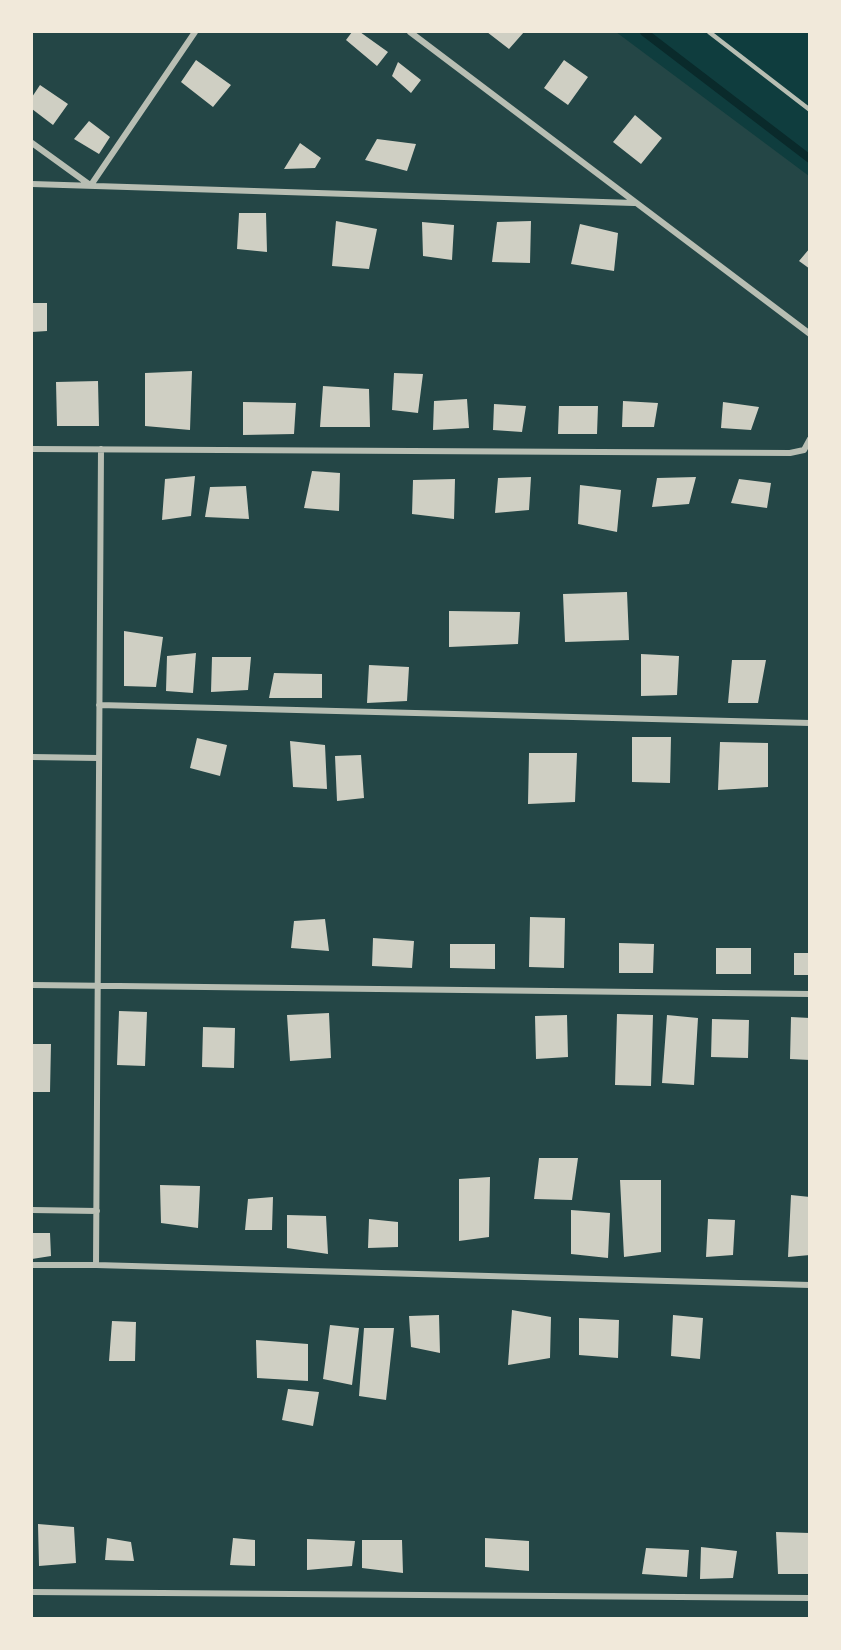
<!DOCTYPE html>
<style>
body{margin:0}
#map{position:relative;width:841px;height:1650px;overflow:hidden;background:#0f3d3e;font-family:Lato,sans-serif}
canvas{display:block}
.frame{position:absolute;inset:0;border:33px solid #f1e9da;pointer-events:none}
</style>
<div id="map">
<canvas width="841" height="1650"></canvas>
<div class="frame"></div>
</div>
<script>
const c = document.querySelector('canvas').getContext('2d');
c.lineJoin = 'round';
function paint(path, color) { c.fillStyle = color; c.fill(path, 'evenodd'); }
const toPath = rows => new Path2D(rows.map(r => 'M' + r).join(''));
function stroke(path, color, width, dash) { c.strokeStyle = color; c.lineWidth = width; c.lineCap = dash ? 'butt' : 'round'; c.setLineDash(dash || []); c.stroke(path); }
paint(toPath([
 [32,32,616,32,809,176,809,1618,32,1618]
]), '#244646');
stroke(toPath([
 [644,32,810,159]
]), '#0a2a2b', 8);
paint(toPath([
 [352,32,360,32,388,52,377,66,346,40],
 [487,32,524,32,509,49],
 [196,60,231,85,213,107,181,82],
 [564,60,588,77,568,105,544,88],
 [398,62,421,80,411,93,392,76],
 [40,85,68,104,53,125,32,109,32,97],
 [635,115,662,138,641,164,613,142],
 [89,121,110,137,99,154,74,139],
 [377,139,416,144,407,171,365,160],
 [300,143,321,158,315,168,284,169],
 [239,213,266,213,267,252,237,249],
 [336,221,377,229,369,269,332,266],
 [531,221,530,263,492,262,497,222],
 [422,222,454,225,452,260,423,256],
 [580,224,618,233,614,271,571,264],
 [810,248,810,269,799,261],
 [32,303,47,303,47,331,32,332],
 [192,371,190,430,145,426,145,373],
 [394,373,423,374,418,413,392,410],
 [98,381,99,426,57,426,56,382],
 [323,386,369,389,370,427,320,427],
 [467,399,469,428,433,430,434,401],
 [623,401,658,403,654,427,622,427],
 [243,402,296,403,294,434,243,435],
 [723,402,759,407,751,430,721,428],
 [494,404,526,406,522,432,493,430],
 [559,406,598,406,597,434,558,434],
 [312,471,340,473,339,511,304,508],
 [195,476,191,516,162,520,165,479],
 [531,477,529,510,495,513,498,478],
 [696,477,689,504,652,507,657,478],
 [455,479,454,519,412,514,413,480],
 [739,479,771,483,767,508,731,503],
 [580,485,621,490,617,532,578,524],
 [246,486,249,519,205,517,210,487],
 [627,592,629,640,565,642,563,594],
 [449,611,520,612,518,644,449,647],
 [124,631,163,637,156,687,124,686],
 [196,653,193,693,166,691,167,656],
 [641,654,679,656,677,695,641,696],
 [212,657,251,657,248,690,211,692],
 [732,660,766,660,758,703,728,703],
 [369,665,409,667,407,701,367,703],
 [274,673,322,674,322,698,269,698],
 [632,737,671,737,670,783,632,782],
 [197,738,227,745,220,776,190,768],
 [290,741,325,745,327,789,293,787],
 [720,742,768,743,768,787,718,790],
 [529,753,577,753,575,802,528,804],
 [361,755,364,798,337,801,335,756],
 [530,917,565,918,564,968,529,967],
 [325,919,329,951,291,948,294,921],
 [373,938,414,941,412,968,372,966],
 [619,943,654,944,653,973,619,973],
 [450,944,495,944,495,969,450,968],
 [716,948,751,948,751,974,716,974],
 [794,953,810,953,810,975,794,975],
 [119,1011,147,1012,145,1066,117,1065],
 [329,1013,331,1058,290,1061,287,1015],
 [617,1014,653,1015,651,1086,615,1085],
 [567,1015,568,1057,536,1059,535,1016],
 [667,1015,698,1018,694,1085,662,1083],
 [791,1017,810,1018,810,1060,790,1059],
 [712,1019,749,1020,748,1058,711,1057],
 [203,1027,235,1028,234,1068,202,1067],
 [32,1044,51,1044,50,1092,32,1092],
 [539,1158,578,1158,572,1200,534,1199],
 [490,1177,489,1237,459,1241,459,1179],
 [620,1180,661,1180,661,1252,624,1257],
 [160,1185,200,1186,198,1228,161,1223],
 [791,1195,810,1197,810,1255,788,1257],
 [273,1197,272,1230,245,1230,248,1199],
 [571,1210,610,1213,608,1258,571,1254],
 [287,1215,326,1216,328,1254,287,1248],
 [369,1219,398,1222,398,1247,368,1248],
 [708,1219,735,1220,733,1255,706,1257],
 [32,1233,50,1233,51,1256,32,1259],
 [512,1310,551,1317,550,1358,508,1365],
 [439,1315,440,1353,411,1347,409,1316],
 [673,1315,703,1318,700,1359,671,1356],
 [579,1318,619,1320,618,1358,579,1355],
 [112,1321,136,1322,135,1361,109,1361],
 [330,1325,359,1328,352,1385,323,1379],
 [364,1328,394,1328,386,1400,359,1396],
 [256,1340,308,1344,308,1381,257,1378],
 [288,1389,319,1392,313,1426,282,1420],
 [38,1524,74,1527,76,1563,39,1566],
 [776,1532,810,1533,810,1574,778,1574],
 [107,1538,131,1542,134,1561,105,1560],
 [233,1538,255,1540,255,1566,230,1565],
 [485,1538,529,1541,529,1571,485,1567],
 [307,1539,355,1541,352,1566,307,1570],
 [362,1540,402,1540,403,1573,362,1568],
 [701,1547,737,1551,733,1578,700,1579],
 [646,1548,689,1550,687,1577,642,1574]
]), '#cfcfc3');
stroke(toPath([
 [709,32,810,110]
]), '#b8beb3', 4.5);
stroke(toPath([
 [410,32,810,334],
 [32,143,90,185],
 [32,184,634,203],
 [91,185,195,32],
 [32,449,790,453,804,450,810,439],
 [99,705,810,723],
 [32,757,98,758],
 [32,985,810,994],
 [32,1210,97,1211],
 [32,1265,96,1265,810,1285],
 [96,1265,101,449],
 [32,1592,810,1598]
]), '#b8beb3', 6);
</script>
